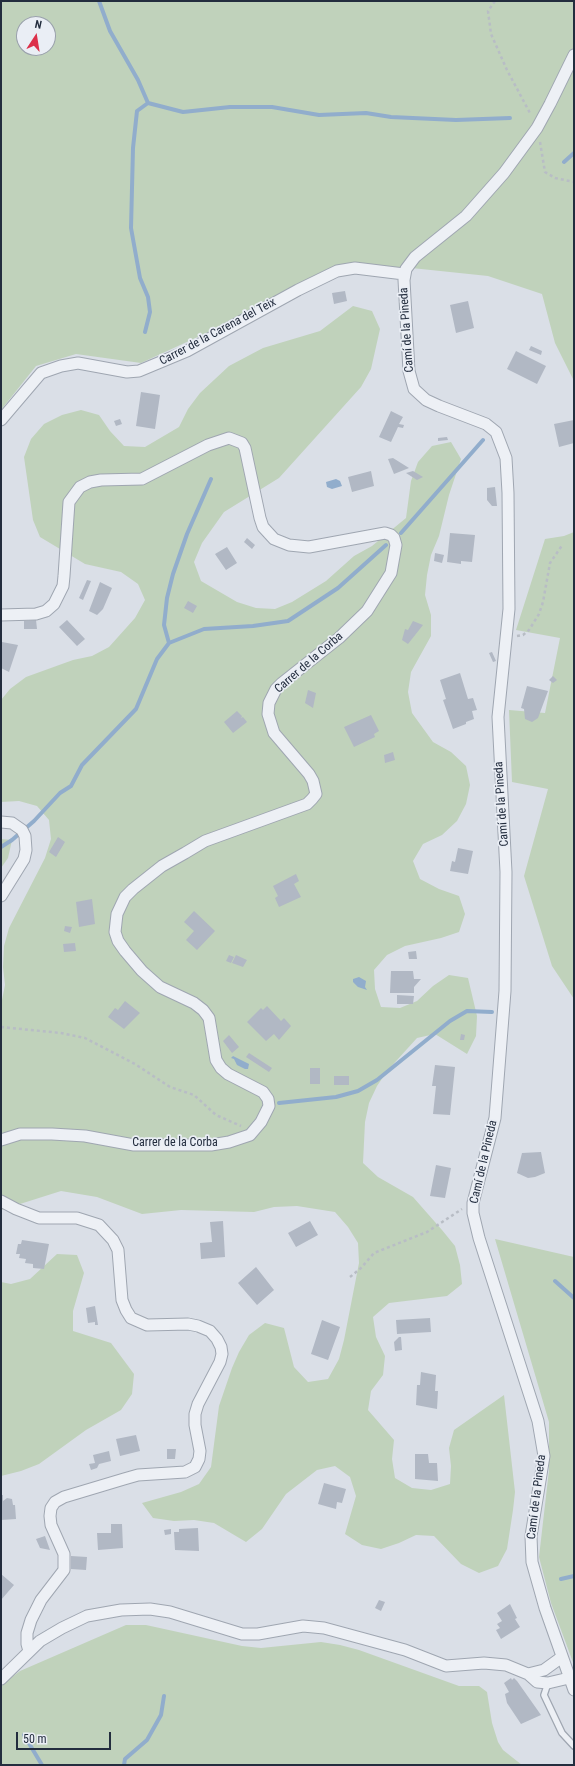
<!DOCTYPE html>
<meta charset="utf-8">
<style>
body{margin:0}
#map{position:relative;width:575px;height:1766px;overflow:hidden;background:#dadfe7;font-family:"Roboto Condensed",sans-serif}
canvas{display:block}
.frame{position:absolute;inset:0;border:2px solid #232d3e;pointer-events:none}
.north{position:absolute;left:16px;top:16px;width:40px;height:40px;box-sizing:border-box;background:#eaeef5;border:1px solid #9aa1ac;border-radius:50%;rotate:12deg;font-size:11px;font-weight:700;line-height:16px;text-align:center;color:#232d3e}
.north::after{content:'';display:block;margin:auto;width:14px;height:18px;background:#dc304a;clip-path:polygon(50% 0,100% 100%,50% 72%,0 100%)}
.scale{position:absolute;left:16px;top:1732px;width:95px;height:18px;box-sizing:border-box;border:2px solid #232d3e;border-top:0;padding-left:5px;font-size:12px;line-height:14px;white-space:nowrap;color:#232d3e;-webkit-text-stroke:3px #eaeef5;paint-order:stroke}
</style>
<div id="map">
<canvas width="575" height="1766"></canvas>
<div class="frame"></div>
<div class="north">N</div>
<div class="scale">50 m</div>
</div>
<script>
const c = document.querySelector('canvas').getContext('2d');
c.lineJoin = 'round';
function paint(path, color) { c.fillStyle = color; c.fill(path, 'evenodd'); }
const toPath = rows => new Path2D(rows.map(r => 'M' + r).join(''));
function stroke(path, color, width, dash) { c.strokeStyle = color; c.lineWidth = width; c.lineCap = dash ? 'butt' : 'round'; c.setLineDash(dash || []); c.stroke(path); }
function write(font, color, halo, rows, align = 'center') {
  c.font = font + ' "Roboto Condensed",sans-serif'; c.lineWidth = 3.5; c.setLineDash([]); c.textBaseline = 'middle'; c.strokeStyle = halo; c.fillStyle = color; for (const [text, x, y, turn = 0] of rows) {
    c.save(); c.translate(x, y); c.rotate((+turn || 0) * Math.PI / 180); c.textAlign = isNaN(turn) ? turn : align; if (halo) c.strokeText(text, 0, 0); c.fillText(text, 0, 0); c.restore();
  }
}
paint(toPath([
 [1,1,574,1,574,381,555,343,542,294,488,276,402,267,348,268,141,363,76,354,36,366,1,410],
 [24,24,48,24,48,48,24,48],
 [353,306,372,311,380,329,371,369,361,387,279,478,224,512,202,543,194,562,201,581,237,602,256,608,275,609,292,602,326,581,354,556,372,546,406,518,411,481,418,462,432,446,451,442,461,459,449,495,439,536,431,555,427,575,425,595,431,615,431,636,411,672,408,692,412,713,433,742,451,752,466,766,470,785,466,804,457,821,442,835,423,844,413,861,420,879,439,889,459,896,465,914,459,932,441,938,405,946,387,955,374,970,375,989,381,1007,400,1008,417,1001,433,986,449,975,468,978,477,1016,476,1036,467,1054,435,1034,417,1038,388,1070,377,1086,369,1103,365,1122,363,1163,378,1177,413,1197,442,1230,455,1246,460,1265,462,1284,447,1296,389,1303,373,1317,376,1337,385,1356,383,1375,371,1391,368,1410,394,1440,392,1459,395,1478,412,1488,431,1490,450,1484,451,1466,449,1448,454,1430,504,1395,515,1492,513,1510,507,1549,498,1566,479,1573,461,1564,434,1536,416,1535,399,1543,381,1549,362,1545,345,1534,356,1496,350,1477,335,1466,317,1470,286,1494,262,1529,246,1542,214,1523,194,1520,174,1521,153,1518,142,1503,181,1492,199,1484,211,1467,219,1406,232,1368,239,1352,249,1335,265,1323,284,1328,294,1367,308,1382,328,1379,339,1359,344,1340,359,1263,358,1243,348,1227,335,1212,297,1206,274,1207,254,1212,181,1210,142,1214,97,1197,61,1191,1,1210,1,1005,5,985,3,967,4,946,9,928,45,858,51,839,49,820,37,806,19,801,1,802,1,700,10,689,26,677,73,660,92,656,109,647,135,618,145,600,138,584,121,572,85,564,40,537,33,520,24,457,31,439,44,424,62,415,81,410,99,415,110,431,124,446,145,447,179,427,188,409,200,393,229,366,263,348,320,331],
 [574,532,574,999,552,966,524,876,548,789,512,782,509,710,545,713,560,638,516,630,545,539,564,536],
 [1,839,12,840,8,858,1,868],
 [495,1239,574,1257,574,1665,551,1603,539,1557,549,1470,549,1422],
 [57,1254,77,1255,84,1273,73,1311,73,1331,111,1343,134,1374,132,1394,121,1410,86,1430,39,1464,21,1471,1,1476,1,1282,11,1284,30,1279],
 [126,1625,146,1625,242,1646,261,1648,321,1642,340,1645,359,1650,459,1686,479,1686,487,1692,492,1723,498,1742,503,1750,522,1765,1,1765,1,1687,4,1683,20,1671]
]), '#c0d2bb');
paint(toPath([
 [336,479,340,481,342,486,332,489,327,487,326,482],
 [359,977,366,981,365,987,367,990,358,987,353,982,353,979],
 [233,1056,249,1064,248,1069,245,1069,237,1065,234,1059,231,1058]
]), '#91adcc');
stroke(toPath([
 [99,1,110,31,138,80,148,103,183,112,230,107,272,107,319,115,366,113,391,117,456,120,510,118],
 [564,162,574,153],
 [145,332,150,312,148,297,140,278,131,228,133,148,137,111,148,103],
 [401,533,483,440],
 [169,643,164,625,167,598,173,574,187,534,211,479],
 [1,847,12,840,34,821,60,793,71,786,82,765,136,709,157,659,169,643,204,629,253,626,288,621,338,588,386,545],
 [279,1103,336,1097,358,1091,377,1080,450,1021,467,1011,492,1012],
 [555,1281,574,1298],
 [561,1579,574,1576],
 [24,1735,42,1765],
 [124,1765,125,1759,147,1740,161,1715,164,1696]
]), '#91adcc', 4);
paint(toPath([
 [345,291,347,301,334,304,332,293],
 [468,301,474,328,456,333,450,305],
 [531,346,542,351,541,355,529,350],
 [516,351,546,366,537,384,507,369],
 [141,392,160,395,155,429,136,426],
 [391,411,403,417,399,424,404,425,403,428,398,427,391,442,379,437],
 [120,419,122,424,116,426,114,421],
 [574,420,574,443,559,447,554,424],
 [447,437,448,440,438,441,438,438],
 [393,458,409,468,394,474,388,459],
 [371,471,374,486,352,492,348,477],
 [413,471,423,477,417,480,406,473],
 [495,487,497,506,492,506,487,500,487,488],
 [450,533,475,535,472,562,461,561,461,564,447,562],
 [247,538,255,545,252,549,244,542],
 [227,547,237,563,226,570,215,554],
 [435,553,444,555,442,563,434,561],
 [87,580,91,581,83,600,79,598],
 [100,582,112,588,103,609,97,615,89,611],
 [188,601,197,606,193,613,184,608],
 [36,620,37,629,24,629,24,621],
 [67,620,85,639,77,646,59,627],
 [413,621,423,625,408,644,402,640,405,629,408,630],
 [2,642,18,645,9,672,1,668],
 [492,652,496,661,493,662,489,653],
 [460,673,468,699,473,698,477,710,472,711,474,719,466,722,466,724,453,729,443,700,446,699,440,680],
 [553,676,557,680,553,683,549,680],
 [527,686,548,691,538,718,532,722,525,719,524,709,521,708],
 [308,690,316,693,313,708,305,703],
 [237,711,242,716,241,718,243,717,247,722,233,733,224,722],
 [371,715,379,731,374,734,375,737,354,747,344,727],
 [393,752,395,760,385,763,384,755],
 [58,837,65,842,56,857,49,852],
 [458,848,473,851,468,874,450,871,452,861,455,862],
 [296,874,299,881,294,884,301,897,279,907,275,898,278,896,273,886],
 [92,899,95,924,79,927,76,902],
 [194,911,215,931,197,950,186,940,194,931,184,922],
 [65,926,72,927,70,933,64,931],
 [75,943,76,951,64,952,63,944],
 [416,951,417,959,409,959,408,952],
 [229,955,234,957,231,963,226,961],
 [236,955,247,960,243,967,232,963],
 [391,971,413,971,414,979,421,979,414,987,414,993,390,993],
 [397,995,414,996,413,1004,397,1004],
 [125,1001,140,1013,124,1029,108,1017,115,1008,118,1010],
 [267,1006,281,1021,284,1018,291,1026,279,1040,274,1034,266,1041,247,1022,261,1008,263,1010],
 [461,1034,465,1035,464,1040,460,1040],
 [229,1035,239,1047,232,1053,223,1041],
 [249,1053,272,1068,269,1072,246,1057],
 [435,1065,455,1067,450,1115,433,1114,436,1086,432,1086],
 [310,1068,320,1068,320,1084,310,1084],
 [334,1076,349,1076,349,1085,334,1085],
 [541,1152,545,1173,535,1177,528,1178,517,1173,522,1153],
 [436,1165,451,1168,445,1198,430,1196],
 [223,1221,225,1257,201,1259,200,1243,212,1242,210,1222],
 [310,1221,318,1235,296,1247,288,1233],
 [22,1240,49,1244,44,1269,33,1268,33,1264,25,1263,26,1259,19,1258,20,1254,16,1254,18,1244,21,1244],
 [256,1267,274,1290,257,1305,238,1283],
 [95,1306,98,1325,95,1325,95,1322,88,1323,86,1308],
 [430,1318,431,1332,397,1334,396,1320],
 [322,1320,340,1327,328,1360,311,1354],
 [399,1337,401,1337,402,1350,395,1351,394,1342],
 [421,1372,436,1375,435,1391,438,1391,437,1409,416,1405,417,1385,420,1385],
 [136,1435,140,1451,120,1456,116,1439],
 [167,1449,176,1449,175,1459,167,1459],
 [109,1451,111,1461,99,1464,97,1468,91,1470,89,1464,95,1463,93,1455],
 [415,1454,428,1454,429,1463,437,1463,438,1481,415,1479],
 [324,1483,346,1489,342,1503,337,1502,336,1509,318,1504],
 [1,1495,3,1495,3,1501,7,1498,12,1499,13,1505,15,1505,16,1519,1,1520],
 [111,1524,122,1524,123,1548,98,1550,97,1533,111,1533],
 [198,1528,199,1551,175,1550,174,1532,179,1532,179,1529],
 [171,1529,171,1534,165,1535,164,1530],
 [45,1536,50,1550,40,1548,36,1539],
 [71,1556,87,1557,86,1570,71,1569],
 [1,1574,14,1585,1,1600],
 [379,1600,385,1602,381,1611,375,1608],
 [510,1604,517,1618,515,1619,520,1627,501,1639,496,1630,500,1628,497,1624,502,1621,497,1613],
 [511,1678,512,1680,514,1678,517,1681,541,1715,521,1724,507,1703,505,1694,509,1692,504,1683]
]), '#b1b8c4');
const lane = toPath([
 [548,1683,544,1695,562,1733,574,1746]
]);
const street = toPath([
 [574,55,550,104,537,128,504,173,466,216,415,257,406,269,404,280,409,371,414,389,426,400,439,406,486,424,496,432,506,458,508,493,509,609,498,717,506,872,505,991,495,1118,473,1203,473,1213,479,1238,538,1421,544,1456,531,1536,532,1562,545,1608,574,1690],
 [1,420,41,373,61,366,78,363,127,372,139,371,187,351,298,290,337,271,355,268,404,274],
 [1,615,36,614,46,611,54,604,63,586,64,576,69,502,80,487,90,482,101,480,142,479,208,445,229,438,242,443,245,448,260,518,263,527,274,539,289,545,309,547,385,533,391,535,394,538,396,545,391,573,367,611,339,638,282,683,276,689,269,703,268,714,274,733,309,774,313,781,316,794,312,799,307,804,205,841,185,853,162,866,133,889,125,897,117,914,115,932,118,941,125,951,142,971,160,987,194,1003,203,1010,209,1018,216,1060,221,1068,228,1074,263,1092,268,1099,269,1106,261,1122,250,1135,229,1142,211,1145,134,1145,85,1136,52,1134,20,1134,1,1140],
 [1,822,12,823,22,830,25,836,26,850,24,859,1,896],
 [1,1201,16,1209,39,1218,77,1218,99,1225,113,1240,118,1250,122,1300,126,1310,131,1318,147,1325,188,1324,198,1326,210,1331,217,1339,221,1347,222,1354,220,1362,198,1404,195,1414,195,1425,200,1451,199,1459,195,1467,185,1472,138,1475,124,1479,64,1497,55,1502,51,1508,50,1516,51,1525,64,1554,64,1570,41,1600,31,1620,27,1633,27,1644,29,1651],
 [528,1674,544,1670,562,1657],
 [1,1679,40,1641,62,1628,87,1616,121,1610,150,1609,170,1612,242,1634,258,1634,303,1626,324,1628,405,1650,446,1666,484,1663,506,1665,528,1674,537,1682,548,1683,569,1678]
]);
stroke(lane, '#9fa6b1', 8);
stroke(street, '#9fa6b1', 13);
stroke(toPath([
 [495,1,488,11,491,34,507,70,531,115],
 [540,142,545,172,555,178,574,182],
 [517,636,523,635,529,630,539,614,543,602,550,563,563,544],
 [1,1027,61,1033,85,1038,135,1064,170,1087,194,1095,216,1115,241,1126],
 [350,1277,361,1268,374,1253,427,1232,462,1209]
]), '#b8bdc5', 2.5, [3, 3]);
stroke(lane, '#edf0f5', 5.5);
stroke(street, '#edf0f5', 11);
write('12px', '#232d3e', '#eaeef5', [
 ["Camí de la Pineda",407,330,-94],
 ["Carrer de la Carena del Teix",218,332,-28],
 ["Carrer de la Corba",309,663,-41],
 ["Camí de la Pineda",502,804,-94],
 ["Carrer de la Corba",175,1143],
 ["Camí de la Pineda",484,1162,-77],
 ["Camí de la Pineda",537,1497,-83]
]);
</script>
